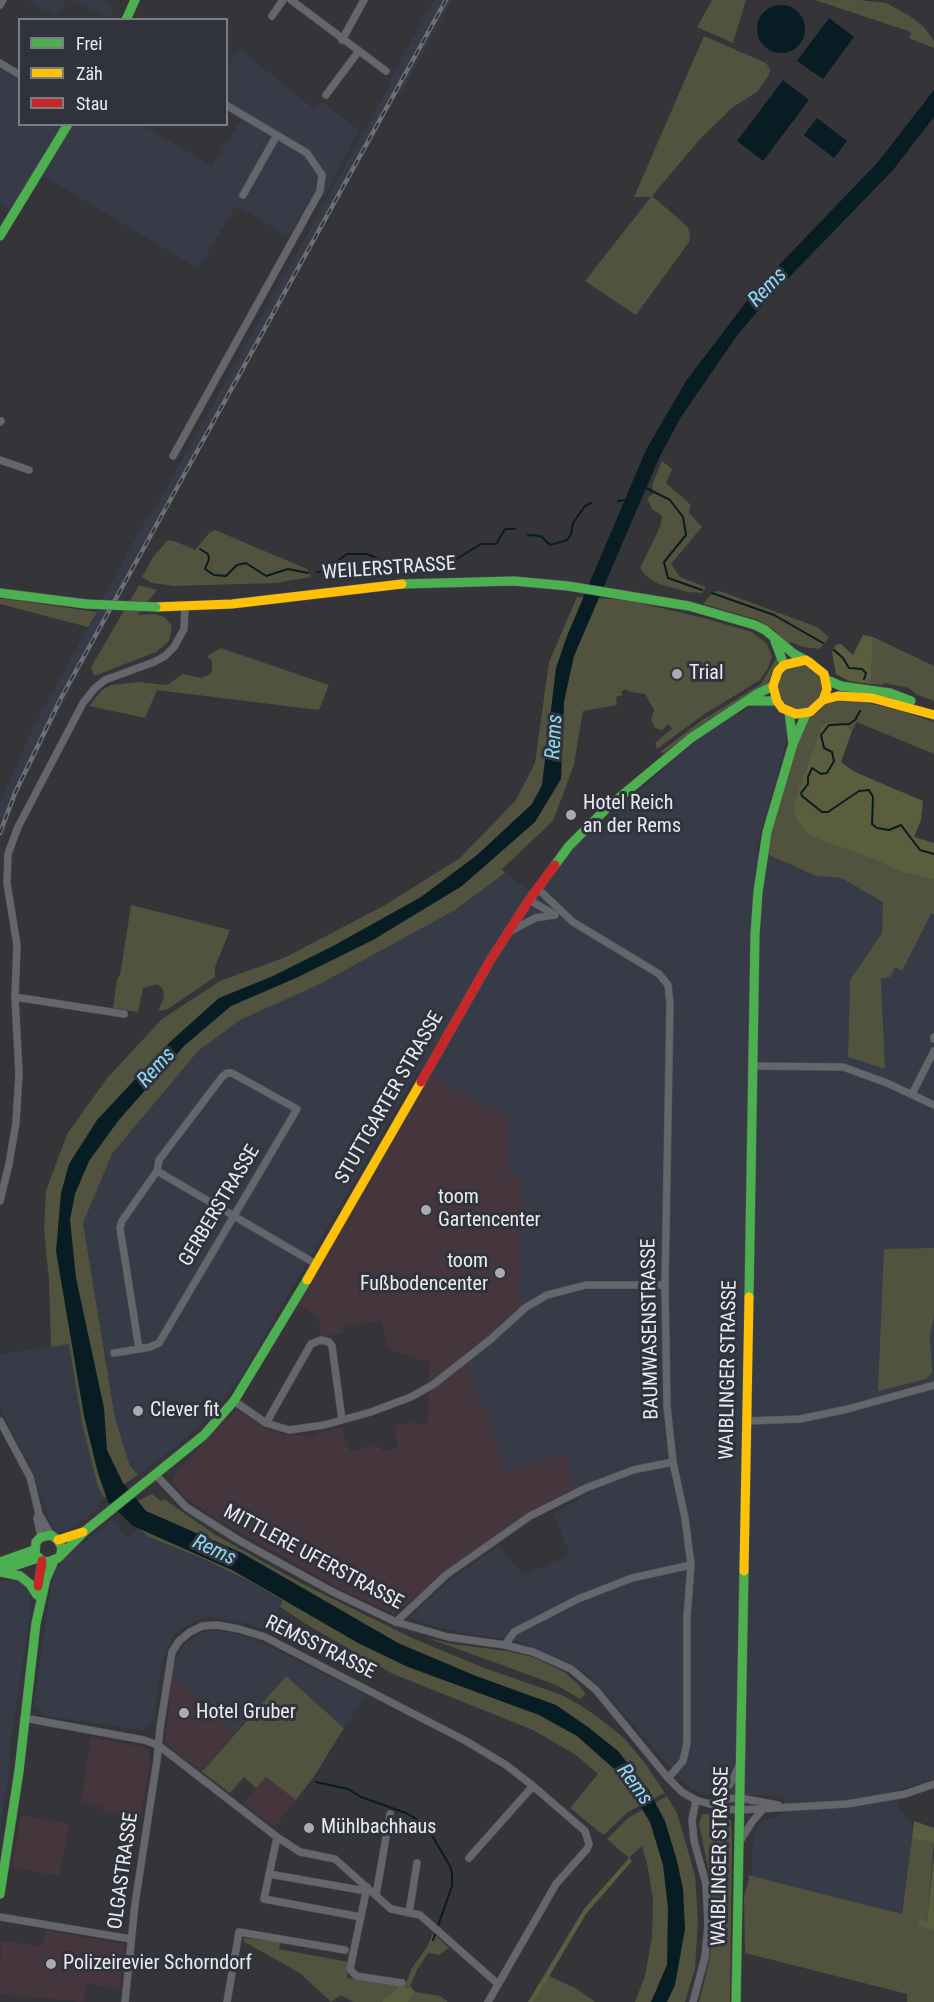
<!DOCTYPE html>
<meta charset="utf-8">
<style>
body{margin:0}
#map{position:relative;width:934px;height:2002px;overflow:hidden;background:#343439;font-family:"Roboto Condensed",sans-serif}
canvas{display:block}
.legend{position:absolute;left:18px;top:18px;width:210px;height:108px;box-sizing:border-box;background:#31333c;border:2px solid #7b7d84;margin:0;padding:8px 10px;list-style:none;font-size:18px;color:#e9ebf1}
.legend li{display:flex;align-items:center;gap:12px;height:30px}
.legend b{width:30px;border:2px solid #7b7d84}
</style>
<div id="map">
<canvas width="934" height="2002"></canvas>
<ul class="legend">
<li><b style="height:8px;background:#4caf50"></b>Frei</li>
<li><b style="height:8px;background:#ffc107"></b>Zäh</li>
<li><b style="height:8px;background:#c62828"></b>Stau</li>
</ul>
</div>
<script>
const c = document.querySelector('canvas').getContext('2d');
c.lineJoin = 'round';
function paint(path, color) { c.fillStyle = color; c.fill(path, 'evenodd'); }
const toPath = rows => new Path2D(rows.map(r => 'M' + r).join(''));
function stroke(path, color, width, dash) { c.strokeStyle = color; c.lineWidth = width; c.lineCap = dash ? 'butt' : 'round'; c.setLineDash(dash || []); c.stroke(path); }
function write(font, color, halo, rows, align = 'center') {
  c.font = font + ' "Roboto Condensed",sans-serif'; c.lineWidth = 6; c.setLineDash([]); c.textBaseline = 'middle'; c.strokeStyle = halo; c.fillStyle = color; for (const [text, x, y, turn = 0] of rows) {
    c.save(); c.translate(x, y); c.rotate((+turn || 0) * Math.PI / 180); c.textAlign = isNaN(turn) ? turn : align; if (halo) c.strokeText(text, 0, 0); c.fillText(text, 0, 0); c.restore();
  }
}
paint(toPath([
 [430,1076,508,1116,508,1173,522,1174,519,1311,483,1409,487,1407,505,1472,564,1452,576,1488,527,1513,394,1614,340,1589,218,1520,183,1496,172,1480,178,1469,237,1409,262,1426,281,1434,315,1437,316,1434,341,1427,350,1451,376,1444,383,1451,397,1448,395,1426,411,1422,428,1426,429,1362,388,1350,382,1321,342,1326,343,1333,321,1337,318,1317,298,1305],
 [172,1675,216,1711,213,1714,235,1733,202,1772,165,1743],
 [91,1737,143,1747,148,1750,150,1761,140,1821,103,1812,102,1807,81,1802],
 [266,1777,296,1800,275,1827,243,1803],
 [21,1815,69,1824,59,1876,12,1868],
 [46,1930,124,1945,120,1990,86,1983,84,2002,0,1994,1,1941,43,1946]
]), '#45353c');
paint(toPath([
 [27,0,66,0,57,16],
 [69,0,103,0,116,7,108,18],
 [434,0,452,0,401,95,398,94,202,446,64,701,19,792,0,845,0,803,33,728,147,517,153,512,161,498,390,85,388,83],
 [239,48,314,109,321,102,359,130,324,197,314,192,289,236,236,206,198,269,44,176,18,215,0,203,0,69,19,80,20,124,142,125,212,166,240,121,226,105,227,69],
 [765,703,776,707,785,716,788,729,783,754,756,849,816,876,840,878,884,902,882,933,850,980,848,1057,885,1068,881,978,895,967,902,971,932,913,934,914,934,1778,894,1792,898,1806,914,1827,902,1914,751,1876,753,1837,761,1822,780,1815,785,1796,705,1794,692,1789,680,1779,620,1709,586,1674,564,1660,515,1640,463,1633,421,1623,410,1618,447,1582,499,1546,524,1576,570,1554,553,1513,579,1499,564,1453,505,1472,487,1408,482,1409,465,1357,518,1311,522,1174,508,1173,508,1116,419,1070,244,1371,226,1396,202,1424,178,1445,138,1475,130,1466,115,1418,83,1223,112,1154,198,1051,240,1020,320,984,455,910,505,873,536,895,575,847,700,737,748,708],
 [69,1344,82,1423,98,1486,104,1498,94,1512,75,1527,59,1533,52,1528,28,1459,25,1459,0,1408,0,1354],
 [112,1519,127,1538,138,1528,149,1537,230,1571,283,1602,267,1631,249,1624,211,1618,201,1619,190,1624,173,1635,163,1660,153,1718,149,1726,141,1730,47,1716,36,1709,34,1704,51,1587,55,1570,63,1560],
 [15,1580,24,1585,30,1595,31,1609,11,1739,7,1793,5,1794,0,1834,0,1581],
 [210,1631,222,1631,252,1638,367,1695,344,1728,286,1676,235,1733,213,1714,216,1711,172,1675,175,1660,185,1643,200,1633]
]), '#373b48');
paint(toPath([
 [712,0,746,0,733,43,697,27],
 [815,0,859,0,886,3,910,16,924,27,934,41,934,48,909,38,911,32],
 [704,36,766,63,770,69,769,75,757,92,733,107,701,138,652,196,687,226,690,234,689,242,636,315,585,281,651,197,634,197],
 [662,461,672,469,666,483,691,505,689,513,702,527,671,564,680,577,706,587,702,593,688,592,659,584,646,576,640,568,660,527,662,516,652,509,647,498,653,494,652,485],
 [215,530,307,569,311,577,276,583,174,586,152,583,142,577,153,557,168,540,177,542,195,550,209,533],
 [139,585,157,590,138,615,154,614,165,617,172,626,169,641,156,652,94,676,91,668,94,662],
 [720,591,817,627,829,637,820,649,804,647,791,642,787,644,774,630,758,620,703,604,713,592],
 [577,597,626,600,700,617,752,632,766,643,772,656,768,668,760,680,703,715,657,749,655,743,672,729,669,724,662,730,655,728,651,720,654,710,645,694,631,692,625,689,621,692,623,695,616,697,617,705,583,711,574,765,553,821,502,869,505,873,455,910,320,984,240,1020,198,1051,112,1154,83,1223,115,1418,130,1466,138,1475,104,1498,98,1487,82,1423,69,1344,51,1347,49,1280,44,1229,46,1191,67,1134,108,1077,162,1019,220,981,286,957,385,905,460,858,516,800,535,763,549,662],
 [0,599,6,599,97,612,88,627,0,604],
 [873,637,934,666,934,701,916,694,909,688,885,683,882,685,871,684],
 [221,648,329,685,319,710,157,690,145,718,89,706,102,690,111,685,139,682,167,685,183,674,201,678,209,675,212,671,212,661,207,656],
 [777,657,778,660,777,666,768,682,763,686,701,725,664,753,660,752,701,721,761,684],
 '777 687a23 23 0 1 1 46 0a23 23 0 1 1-46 0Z',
 [845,700,864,702,901,711,934,722,934,754,857,722,852,731,844,724,830,721,823,723,871,858,901,872,934,880,934,914,931,914,902,971,895,967,890,977,881,979,885,1069,848,1057,850,980,882,933,883,902,841,878,816,876,767,854,778,800,806,720,818,712,827,703],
 [131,905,230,930,215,967,215,977,168,1009,158,1011,164,997,163,989,158,984,143,988,138,1012,113,1008,117,979,120,975],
 [934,1248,934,1315,930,1336,932,1373,926,1379,878,1391,884,1249],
 [152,1494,161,1501,164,1499,214,1534,301,1583,414,1639,487,1669,562,1695,580,1705,599,1718,624,1738,644,1762,665,1793,628,1812,605,1834,602,1834,570,1808,598,1774,576,1755,533,1730,393,1674,309,1626,280,1607,283,1601,247,1580,206,1560,149,1537,138,1528,138,1501],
 [428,1638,452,1644,507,1651,533,1657,566,1673,578,1684,586,1694,580,1699,556,1685],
 [286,1676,344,1728,315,1775,296,1800,266,1777,256,1788,244,1777,230,1793,202,1772],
 [667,1796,677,1813,695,1875,698,1921,695,1968,685,2002,635,2002,645,1976,652,1937,653,1900,648,1868,642,1846,629,1858,607,1839,628,1818],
 [722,1813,731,1821,732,1839,730,2002,699,2002,708,1966,713,1932,711,1882,699,1824,702,1814],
 [912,1839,934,1843,927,1921,919,1926,934,1930,934,2002,907,2002,907,1994,745,1953,744,1896,749,1879,748,1875,902,1914],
 [433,1933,449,1948,439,1955,428,1953,417,1970,410,1986,407,1989,405,1986,412,1968,427,1947],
 [244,1938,280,1942,279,1949,349,1962,347,1978,399,1986,381,2002,353,2002,341,1995,331,2002,300,1973,243,1941],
 [549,1976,577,1989,595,2002,534,2002],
 [415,1992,440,1996,448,2002,408,2002]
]), '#51533e');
paint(toPath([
 [863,635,873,637,871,684,849,681,836,674,832,652,836,645,841,644,853,655],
 [830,721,845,724,852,731,841,762,855,772,923,801,921,820,914,837,934,843,934,880,901,872,871,858,808,835,796,818,794,803,823,724],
 [914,1821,934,1828,934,1843,912,1839],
 [934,1855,934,1930,918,1926,919,1919,927,1921],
 [629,1858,632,1861,586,1914,534,2002,528,2002,584,1909],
 [399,1986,405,1986,407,1989,410,1986,415,1992,408,2002,381,2002]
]), '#5a5d3e');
paint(toPath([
 '757 29a24 24 0 1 1 48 0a24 24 0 1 1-48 0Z',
 [829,18,854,37,823,79,797,61],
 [783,80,809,100,763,161,737,141],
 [934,90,934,117,893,170,768,299,736,337,681,417,659,458,574,656,564,702,561,779,535,822,462,886,373,940,296,978,231,1006,184,1046,118,1121,89,1161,75,1194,70,1220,76,1278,104,1408,107,1450,123,1483,146,1511,242,1553,398,1643,476,1676,556,1705,588,1727,618,1751,648,1789,665,1821,677,1861,683,1889,685,1929,675,1985,667,2002,651,2002,667,1965,668,1908,663,1865,650,1822,622,1776,577,1736,539,1715,408,1667,358,1643,232,1570,133,1526,108,1502,98,1473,84,1416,56,1251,61,1193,69,1164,97,1120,171,1041,219,998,273,976,333,946,421,897,477,855,532,804,542,785,556,668,567,636,646,450,686,381,756,289,878,162],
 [817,118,847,141,834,158,804,135]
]), '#081c23');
stroke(toPath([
 [644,487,670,500,683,517,686,535,664,562,668,578,702,590],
 [618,501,627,500],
 [528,535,541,536,550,545,567,540,571,534,573,523,585,506,591,503],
 [200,549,208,554,209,559,205,569,214,575,226,576,237,565,246,563,266,576,288,569,308,573],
 [409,562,420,559,450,563,481,544,496,544,505,529,515,529],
 [317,572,324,571,347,554,367,554,388,563,403,563],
 [712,593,774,615,823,643],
 [834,650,843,658,849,668,862,669,866,673,864,679],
 [860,711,855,720,849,724,829,725,821,735,824,748,832,752,834,761,827,773,821,774,812,768,808,777,808,784,801,793,802,796,822,812,828,812,859,791,869,790,873,797,872,824,877,828,889,830,901,825,920,850,934,854],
 [316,1782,348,1789,361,1797,406,1813,415,1818,431,1834,450,1866,452,1873,452,1886,433,1940]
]), '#081c23', 2);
const street = toPath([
 [291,0,386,71],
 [0,5,3,0],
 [272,16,283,0],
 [342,40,364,0],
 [0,63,20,75],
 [326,95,358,52],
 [243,195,277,135],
 [0,422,1,421],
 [173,456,320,191,322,175,307,153,226,105],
 [0,460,29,470],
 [537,888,573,922,659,974,668,985,670,1004,665,1285,667,1406,673,1462,685,1518,691,1565,687,1617,687,1743,683,1761,668,1778],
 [529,900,554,914],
 [509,932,535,918,555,915],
 [15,997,124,1014],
 [934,1037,934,1039],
 [753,1066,843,1067,887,1083,934,1105],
 [912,1094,934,1051],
 [157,1171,316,1264],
 [0,1201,9,1164,16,1123,19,1074,15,997,17,945,7,883,8,854,18,827,83,703,95,688,105,680,154,662,165,656,174,647,184,629,185,607],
 [114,1353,139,1349,150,1347,159,1343,297,1109,232,1073,227,1073,222,1077,159,1160,157,1171,122,1221,120,1228,139,1349],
 [234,1401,266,1423,289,1430,324,1425,371,1412,411,1397,434,1384,491,1339,525,1308,547,1295,586,1285,665,1285],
 [0,1421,30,1477,39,1514,37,1518,41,1537],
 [747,1421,800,1419,848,1409,934,1385],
 [266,1423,311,1344,321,1340,329,1342,332,1346,342,1420],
 [156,1475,186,1507,240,1541,333,1592,396,1622,448,1637,505,1645,533,1652,571,1669,596,1690,668,1778,682,1792,696,1800,726,1809,740,1810,847,1804,905,1794,934,1784],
 [39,1514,51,1535],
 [396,1622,446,1575,530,1516,586,1488,633,1470,673,1462],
 [505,1645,514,1632,578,1599,632,1578,691,1565],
 [24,1718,144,1740,158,1745,277,1837],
 [718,1799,732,1781,739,1766],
 [710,1803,724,1799,740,1798,778,1805],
 [739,1843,752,1822,764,1808],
 [469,1858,533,1786],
 [269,1874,366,1891],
 [367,1887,350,1969,356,1976,402,1983],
 [376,1895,390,1814],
 [409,1913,417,1863],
 [0,1917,131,1939],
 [361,1917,264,1899,277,1837,300,1852,335,1859,391,1909,420,1915,498,1984],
 [125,2002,135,1904,157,1760,160,1728,172,1652,179,1641,190,1632,202,1626,217,1625,239,1629,265,1637,466,1741,506,1765,533,1786,585,1831,589,1844,587,1849,556,1884,488,2002],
 [227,2002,239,1932,345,1950],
 [693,2002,705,1957,708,1925,706,1884,694,1841,692,1820,696,1800]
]);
const fast = toPath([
 [126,20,135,0],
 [0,236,68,124],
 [402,584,514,581,568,586,689,606,755,625,765,630,794,654,809,662],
 [0,593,86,604],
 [775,641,784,665],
 [827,680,841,686,890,693,911,701],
 [749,701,777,701],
 [789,712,793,744],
 [555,865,569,846,608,807,691,738,757,694,773,686],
 [749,1297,755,935,758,892,767,832,793,744,806,714],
 [61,1553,62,1548,58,1540,51,1535,41,1537,36,1542,35,1554,42,1561,48,1562,58,1558,85,1531,204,1435,234,1401,307,1280],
 [0,1562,34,1550],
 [2,1570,38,1558],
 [0,1572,20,1576,30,1584,37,1595],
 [0,1894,19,1771,36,1623,46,1579,54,1561],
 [736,2002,744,1571]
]);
const slow = toPath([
 [156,607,232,604,402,584],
 [806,660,784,665,778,671,773,686,777,701,782,708,796,714,810,712,823,700,827,689,824,674,809,662],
 [823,700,838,696,872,698,934,715],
 [307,1280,421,1082],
 [58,1540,83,1532],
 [744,1571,749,1297]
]);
const jam = toPath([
 [421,1082,491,959,529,900,555,865],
 [38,1586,42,1561]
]);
stroke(street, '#525256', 8);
stroke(fast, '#525256', 10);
stroke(slow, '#525256', 10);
stroke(jam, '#525256', 10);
stroke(street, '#64666b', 7);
stroke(fast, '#4caf50', 9);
stroke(slow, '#ffc107', 9);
stroke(jam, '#c62828', 9);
const rail = toPath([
 [0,833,15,793,61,698,446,0]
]);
stroke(rail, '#6d6f72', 4.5);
stroke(rail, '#31333c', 2, [7]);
const fastBridge = toPath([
 [86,604,156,607]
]);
stroke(fastBridge, '#525256', 10, []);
stroke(fastBridge, '#4caf50', 9);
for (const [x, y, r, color] of [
 [677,674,6,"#aaabb1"],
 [571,815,6,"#aaabb1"],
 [426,1210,6,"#aaabb1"],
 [500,1273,6,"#aaabb1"],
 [138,1411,6,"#aaabb1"],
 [184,1713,6,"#aaabb1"],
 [309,1828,6,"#aaabb1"],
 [51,1964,6,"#aaabb1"]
]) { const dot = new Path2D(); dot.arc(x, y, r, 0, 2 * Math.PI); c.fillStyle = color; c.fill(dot); stroke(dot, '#31333c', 2); }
write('20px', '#e9ebf1', '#31333c', [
 ["WEILERSTRASSE",389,569,-4],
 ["STUTTGARTER STRASSE",390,1098,-60],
 ["GERBERSTRASSE",220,1206,-59],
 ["BAUMWASENSTRASSE",651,1329,-91],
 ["WAIBLINGER STRASSE",729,1370,-89],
 ["MITTLERE UFERSTRASSE",313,1558,28],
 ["REMSSTRASSE",320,1648,26],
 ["WAIBLINGER STRASSE",721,1856,-89],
 ["OLGASTRASSE",124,1871,-82]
]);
write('20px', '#e9ebf1', '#31333c', [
 ["Trial",689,674],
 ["Hotel Reich",583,804],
 ["an der Rems",583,827],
 ["toom",438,1198],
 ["Gartencenter",438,1221],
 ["toom",488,1262,"right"],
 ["Fußbodencenter",488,1285,"right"],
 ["Clever fit",150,1411],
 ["Hotel Gruber",196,1713],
 ["Mühlbachhaus",321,1828],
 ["Polizeirevier Schorndorf",63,1964]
], 'left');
write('italic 21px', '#8dd9f3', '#31333c', [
 ["Rems",768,288,-46],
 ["Rems",555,737,-87],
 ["Rems",157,1068,-48],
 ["Rems",214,1551,25],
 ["Rems",634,1785,54]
]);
</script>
